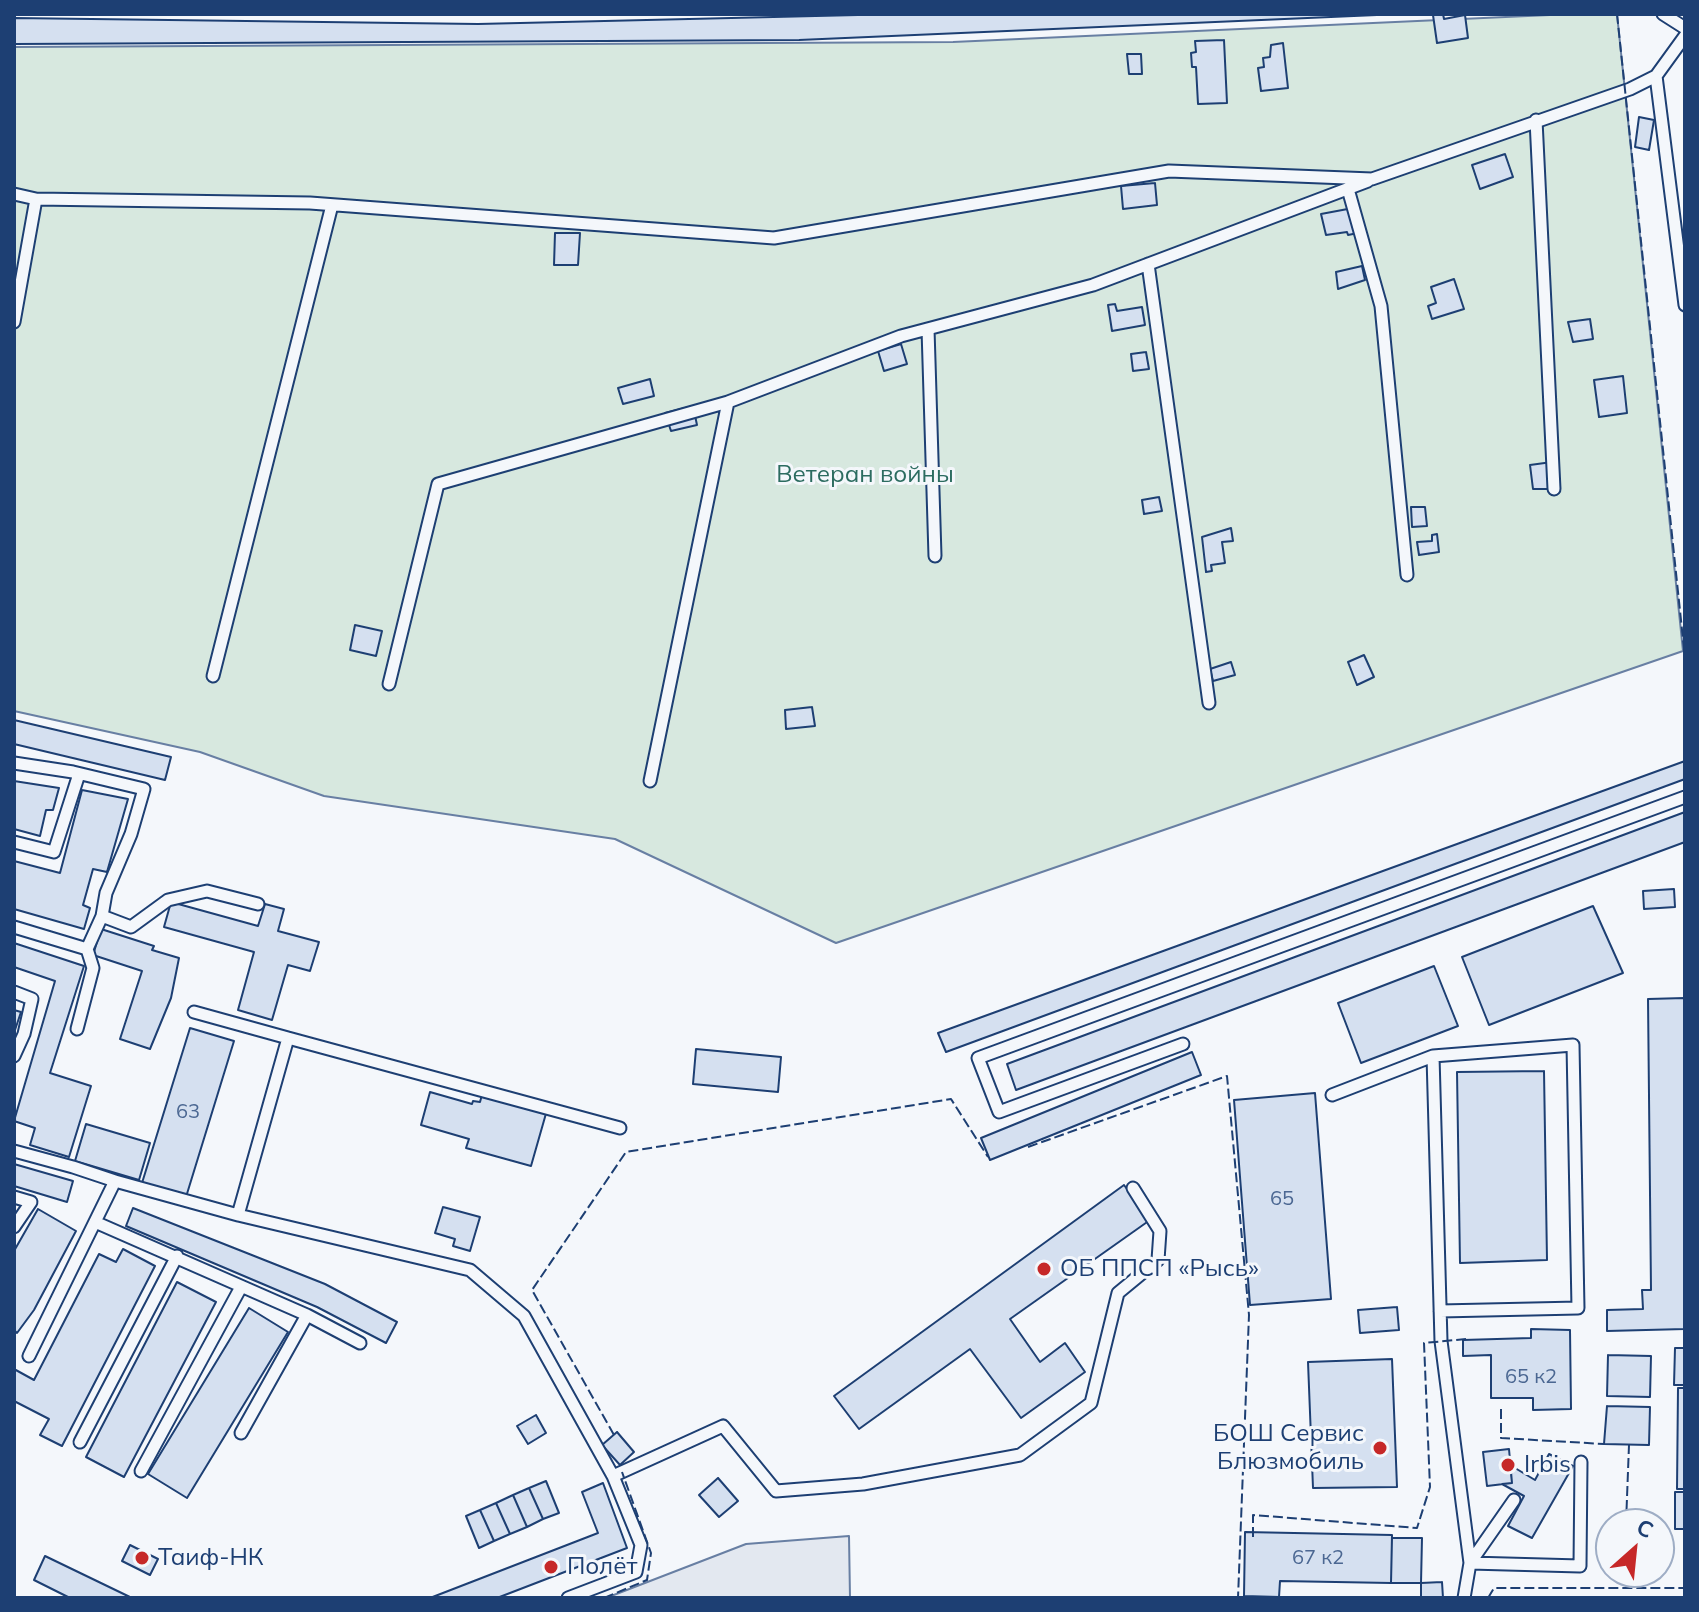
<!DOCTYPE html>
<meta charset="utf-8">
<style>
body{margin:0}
#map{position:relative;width:1699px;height:1612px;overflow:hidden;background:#f4f7fb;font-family:Mulish,sans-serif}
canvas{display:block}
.frame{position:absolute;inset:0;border:16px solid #1d3f73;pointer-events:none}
.north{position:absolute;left:1595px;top:1508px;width:80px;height:80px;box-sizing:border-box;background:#f4f7fb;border:2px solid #9eadc5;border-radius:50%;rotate:27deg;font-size:22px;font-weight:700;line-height:32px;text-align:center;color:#1d3f73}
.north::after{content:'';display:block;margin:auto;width:28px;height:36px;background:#c62828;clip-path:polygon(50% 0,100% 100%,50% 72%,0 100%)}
</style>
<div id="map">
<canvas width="1699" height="1612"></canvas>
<div class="frame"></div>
<div class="north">С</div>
</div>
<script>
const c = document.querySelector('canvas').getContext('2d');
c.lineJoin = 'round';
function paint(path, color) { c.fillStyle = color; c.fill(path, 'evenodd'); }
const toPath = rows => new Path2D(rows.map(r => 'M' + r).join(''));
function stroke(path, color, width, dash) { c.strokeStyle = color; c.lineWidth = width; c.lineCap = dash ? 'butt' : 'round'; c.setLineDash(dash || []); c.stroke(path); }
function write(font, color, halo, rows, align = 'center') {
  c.font = font + ' Mulish,sans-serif'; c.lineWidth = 6; c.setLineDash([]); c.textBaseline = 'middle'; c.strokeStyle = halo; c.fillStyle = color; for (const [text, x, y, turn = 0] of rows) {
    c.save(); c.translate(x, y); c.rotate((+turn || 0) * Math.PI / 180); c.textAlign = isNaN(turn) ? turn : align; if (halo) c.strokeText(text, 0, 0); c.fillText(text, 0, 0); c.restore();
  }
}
const green = toPath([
 [1572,14,1617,14,1683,651,836,943,615,839,324,796,200,752,14,711,14,47,953,42,1572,14]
]);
paint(green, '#d7e8df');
stroke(green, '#687fa3', 2);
const parking = toPath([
 [849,1536,850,1598,606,1598,746,1544,849,1536]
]);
paint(parking, '#e3e8f0');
stroke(parking, '#687fa3', 2);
const building = toPath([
 [900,14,1400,14,799,40,14,44,14,18,478,24,900,14],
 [1443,14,1444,19,1465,15,1468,38,1437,43,1433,15,1443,14],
 [1224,40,1227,103,1198,104,1196,67,1192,67,1191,53,1196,52,1195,41,1224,40],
 [1283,43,1288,88,1261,91,1258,68,1264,67,1263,58,1270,57,1271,45,1283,43],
 [1127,54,1141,54,1142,74,1129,74,1127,54],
 [1639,117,1654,120,1649,150,1635,147,1639,117],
 [1505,154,1513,177,1480,189,1472,165,1505,154],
 [1155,183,1157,205,1123,209,1121,186,1155,183],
 [1353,208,1358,233,1348,235,1347,232,1326,235,1321,214,1353,208],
 [555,233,580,233,578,265,554,265,555,233],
 [1362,266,1365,280,1338,289,1336,272,1362,266],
 [1454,279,1464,309,1432,319,1428,306,1436,303,1431,287,1454,279],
 [1115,304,1117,311,1142,307,1145,325,1112,331,1108,305,1115,304],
 [1590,319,1593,339,1573,342,1568,322,1590,319],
 [901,344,907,364,884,371,878,351,901,344],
 [1146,352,1149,369,1133,371,1131,354,1146,352],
 [1623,376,1627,413,1599,417,1594,380,1623,376],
 [650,379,654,396,623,404,618,388,650,379],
 [693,406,697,425,671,431,665,413,693,406],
 [1552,462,1555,489,1533,489,1530,465,1552,462],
 [1159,497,1162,511,1144,514,1142,500,1159,497],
 [1411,507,1425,507,1427,526,1412,527,1411,507],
 [1231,528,1233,541,1222,542,1225,563,1211,565,1212,571,1206,572,1202,537,1231,528],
 [1437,534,1439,552,1419,555,1417,542,1432,541,1432,535,1437,534],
 [355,625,382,631,376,656,350,650,355,625],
 [1364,655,1374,677,1357,685,1348,662,1364,655],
 [1231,662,1235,675,1213,681,1210,669,1231,662],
 [812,707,815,726,786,729,785,710,812,707],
 [14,720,171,757,165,780,14,744,14,720],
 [1685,761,1685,779,946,1052,938,1033,1685,761],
 [14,781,59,788,53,810,46,810,40,836,14,829,14,781],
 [82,790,128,799,107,872,93,869,83,905,90,908,84,929,14,909,14,861,60,873,82,790],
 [1685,812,1685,842,1016,1090,1007,1064,1685,812],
 [1674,889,1675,907,1644,909,1643,891,1674,889],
 [171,902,258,926,265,904,284,909,278,931,319,942,310,971,288,965,272,1020,238,1010,254,952,164,927,171,902],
 [1593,906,1623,973,1489,1025,1462,957,1593,906],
 [101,929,154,946,152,950,179,958,171,998,150,1049,120,1039,142,971,93,955,101,929],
 [14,943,84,966,50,1073,91,1086,69,1157,30,1145,35,1128,14,1121,55,981,14,967,14,943],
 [1434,966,1458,1026,1361,1063,1338,1003,1434,966],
 [1685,998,1685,1329,1607,1331,1607,1310,1643,1309,1642,1290,1651,1290,1648,999,1685,998],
 [14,1010,21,1012,14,1033,14,1010],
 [190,1028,234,1041,186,1197,142,1183,190,1028],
 [696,1049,781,1057,778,1092,693,1084,696,1049],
 [1192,1052,1201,1075,990,1160,981,1138,1192,1052],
 [1544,1071,1547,1260,1460,1263,1457,1072,1544,1071],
 [483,1091,547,1110,531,1166,466,1148,469,1139,421,1125,430,1092,472,1104,473,1101,480,1102,483,1091],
 [1315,1093,1331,1299,1250,1305,1234,1100,1315,1093],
 [86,1124,150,1143,139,1180,75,1161,86,1124],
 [14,1164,73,1181,67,1202,14,1186,14,1164],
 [1124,1185,1150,1220,1010,1319,1040,1362,1065,1343,1085,1372,1021,1418,970,1349,859,1429,834,1396,1124,1185],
 [443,1207,480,1217,470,1251,453,1246,455,1239,435,1233,443,1207],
 [133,1208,325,1284,397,1322,386,1343,317,1307,126,1226,133,1208],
 [38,1209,76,1231,34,1310,17,1333,14,1330,14,1251,38,1209],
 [123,1249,155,1266,62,1446,40,1435,49,1419,14,1401,14,1369,34,1380,99,1254,116,1262,123,1249],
 [177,1282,216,1302,124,1477,86,1457,177,1282],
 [1397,1307,1399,1330,1360,1333,1358,1310,1397,1307],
 [249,1308,288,1332,187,1498,148,1474,249,1308],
 [1531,1329,1570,1330,1571,1409,1533,1410,1533,1398,1491,1398,1491,1355,1463,1356,1463,1340,1531,1338,1531,1329],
 [1675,1348,1685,1348,1685,1385,1674,1385,1675,1348],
 [1608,1355,1651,1356,1650,1397,1607,1396,1608,1355],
 [1392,1359,1397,1487,1313,1488,1308,1362,1392,1359],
 [1678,1388,1685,1388,1685,1489,1677,1489,1678,1388],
 [1607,1406,1650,1407,1649,1445,1604,1444,1607,1406],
 [536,1415,546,1433,528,1444,517,1426,536,1415],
 [617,1432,634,1452,620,1465,602,1445,617,1432],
 [1509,1449,1512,1483,1487,1486,1483,1452,1509,1449],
 [1549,1454,1573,1466,1532,1538,1508,1526,1524,1496,1502,1484,1512,1483,1510,1465,1535,1480,1549,1454],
 [718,1478,738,1501,719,1517,699,1495,718,1478],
 [546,1481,559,1513,543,1519,529,1488,546,1481],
 [603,1483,627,1548,497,1598,430,1598,598,1533,582,1492,603,1483],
 [529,1488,543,1519,527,1527,513,1495,529,1488],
 [1675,1492,1685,1492,1685,1529,1675,1529,1675,1492],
 [513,1495,527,1527,510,1534,496,1503,513,1495],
 [496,1503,510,1534,494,1541,480,1510,496,1503],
 [480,1510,494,1541,479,1548,466,1516,480,1510],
 [1245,1532,1392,1535,1391,1583,1280,1581,1279,1597,1244,1596,1245,1532],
 [1392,1538,1422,1538,1421,1583,1391,1583,1392,1538],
 [130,1545,158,1559,150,1575,122,1561,130,1545],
 [45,1556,132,1598,70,1598,34,1580,45,1556],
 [1442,1582,1443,1598,1421,1598,1421,1583,1442,1582]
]);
paint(building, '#d5e0f0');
stroke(building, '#1d3f73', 2);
const service = toPath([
 [1663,14,1685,28],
 [1656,76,1685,305],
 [1536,120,1554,489],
 [1348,189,1381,306,1407,575],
 [14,194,36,199],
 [1148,264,1209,703],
 [14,322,36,199,310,203,774,238,1169,171,1372,179,1630,89,1656,76,1685,36],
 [928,329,935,556],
 [213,676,332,205],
 [389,684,438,484,728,402,901,336,1093,285,1368,181],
 [14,763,73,772,144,789,131,834,106,893,102,916,131,927,168,900,207,891,258,904],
 [650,781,728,402],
 [14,842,54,852,79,774],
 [14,927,87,949,102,916],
 [14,992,32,999,24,1034,14,1056],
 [194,1012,288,1038],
 [77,1029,93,968,87,949],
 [1183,1044,999,1112,978,1058,1685,797],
 [1433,1056,1441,1341,1470,1563],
 [1332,1095,1433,1056,1573,1045,1578,1308,1440,1311],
 [14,1151,73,1167,115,1181,29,1356],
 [115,1181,238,1215,288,1038,620,1128],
 [14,1197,31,1202,14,1227],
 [238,1215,470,1270,524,1316,613,1476,641,1545,636,1572,568,1598],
 [95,1222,307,1315,360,1343],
 [241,1433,307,1315],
 [80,1442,177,1256],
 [141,1471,241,1287],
 [613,1476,723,1426,776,1491,863,1484,1020,1455,1091,1403,1118,1293,1158,1260,1160,1231,1133,1188],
 [1470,1563,1514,1500],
 [1464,1598,1470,1563,1580,1566,1581,1462]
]);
stroke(service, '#1d3f73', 15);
stroke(service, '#f4f7fb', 11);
stroke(toPath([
 [1617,14,1685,658],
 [1028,1147,1227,1076,1249,1315,1238,1598],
 [1501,1409,1501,1438,1604,1444],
 [614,1435,532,1290,626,1152,951,1099,988,1157],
 [1626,1524,1629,1445],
 [1253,1537,1253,1515,1417,1528,1430,1487,1424,1343,1466,1339],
 [1659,1537,1669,1537],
 [604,1598,647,1580,651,1553,622,1472],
 [1488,1598,1494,1588,1685,1588]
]), '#1d3f73', 2, [10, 4]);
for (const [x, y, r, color] of [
 [1044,1269,8,"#c62828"],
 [1380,1448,8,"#c62828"],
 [1508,1465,8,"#c62828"],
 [142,1558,8,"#c62828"],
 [551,1567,8,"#c62828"]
]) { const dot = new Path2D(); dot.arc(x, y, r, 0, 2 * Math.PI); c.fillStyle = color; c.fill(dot); stroke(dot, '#f4f7fb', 3); }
write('20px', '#4b6792', null, [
 ["63",188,1112],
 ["65",1282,1199],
 ["65 к2",1531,1377],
 ["67 к2",1318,1558]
]);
write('24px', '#2c6c60', '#f4f7fb', [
 ["Ветеран войны",865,475]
]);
write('24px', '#1d3f73', '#f4f7fb', [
 ["ОБ ППСП «Рысь»",1060,1269],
 ["БОШ Сервис",1364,1434,"right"],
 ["Блюзмобиль",1364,1462,"right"],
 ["Irbis",1524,1465],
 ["Таиф-НК",158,1558],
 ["Полёт",567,1567]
], 'left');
</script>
